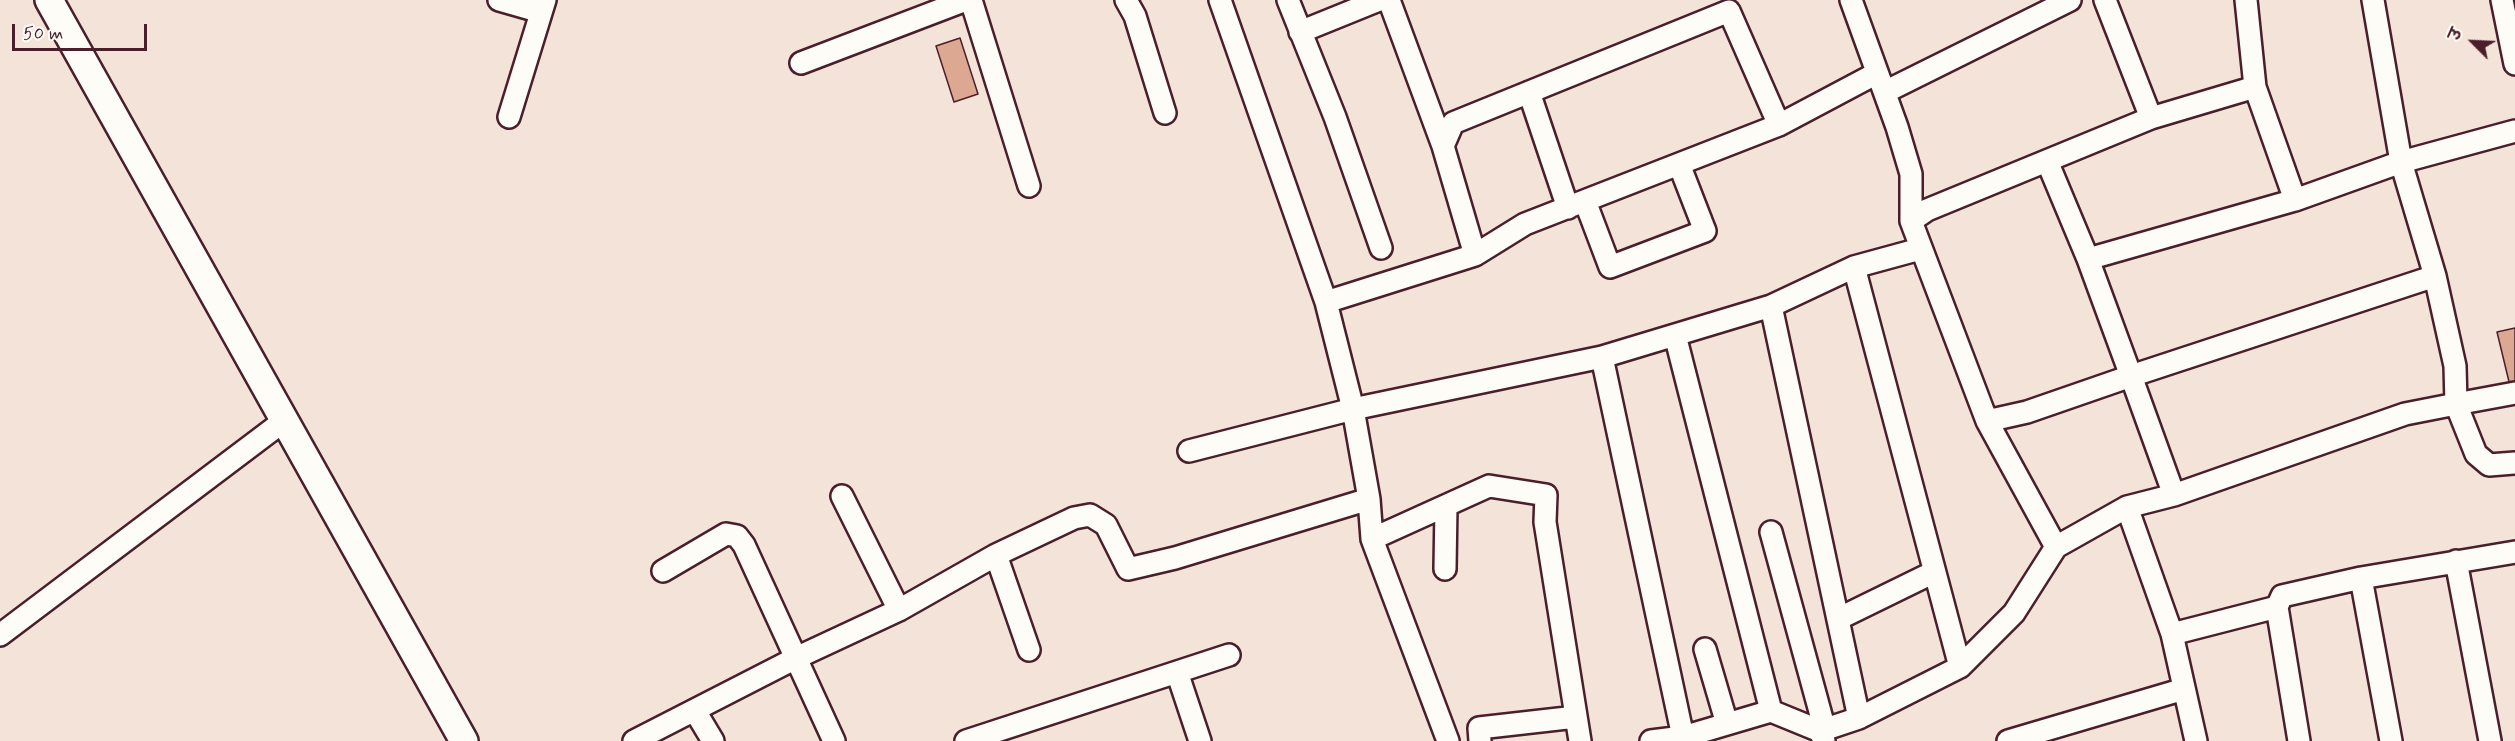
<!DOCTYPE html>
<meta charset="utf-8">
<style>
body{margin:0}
#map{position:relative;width:2515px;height:741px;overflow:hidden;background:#f3e3d8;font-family:Mynerve,"Playpen Sans Deva",sans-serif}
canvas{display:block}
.north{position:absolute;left:2443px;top:12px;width:60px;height:60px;-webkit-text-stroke:4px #fdfcf7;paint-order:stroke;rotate:294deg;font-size:16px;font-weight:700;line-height:24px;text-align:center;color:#4a1f2b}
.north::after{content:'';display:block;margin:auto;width:21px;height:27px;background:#4a1f2b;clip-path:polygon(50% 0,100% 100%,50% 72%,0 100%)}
.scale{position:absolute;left:12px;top:24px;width:135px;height:27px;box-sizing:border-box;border:3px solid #4a1f2b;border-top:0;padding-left:8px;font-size:18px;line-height:21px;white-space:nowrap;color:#4a1f2b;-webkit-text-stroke:4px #fdfcf7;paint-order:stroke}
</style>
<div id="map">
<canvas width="2515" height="741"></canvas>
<div class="north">उ</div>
<div class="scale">50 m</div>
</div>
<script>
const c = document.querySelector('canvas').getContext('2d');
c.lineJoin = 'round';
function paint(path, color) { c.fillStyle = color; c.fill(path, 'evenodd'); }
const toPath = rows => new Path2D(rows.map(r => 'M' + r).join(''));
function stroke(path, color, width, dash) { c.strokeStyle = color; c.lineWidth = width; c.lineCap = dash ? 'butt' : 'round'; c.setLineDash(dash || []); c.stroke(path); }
const building = toPath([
 [960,38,978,94,954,102,936,46,960,38],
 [2515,328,2515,390,2511,390,2497,332,2515,328]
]);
paint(building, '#dda891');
stroke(building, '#4a1f2b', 1.5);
const minor = toPath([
 [499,0,541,12],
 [971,0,1029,186],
 [1126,0,1135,16,1165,113],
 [1220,0,1326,302,1353,409,1369,499],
 [1288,0,1335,117,1381,248],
 [1389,0,1443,146,1475,255],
 [1851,0,1897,127,1911,174,1911,221],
 [2105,0,2151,118],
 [2246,0,2255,87],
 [2502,0,2515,64],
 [1300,32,1379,0],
 [801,63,966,0],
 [1529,92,1568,208],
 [1885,92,2070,0],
 [509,117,545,0],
 [1443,146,1453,123,1729,11,1779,125,1877,73],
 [2047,161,2088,259,2131,376,2435,276],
 [1585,201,1610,267,1705,231,1679,164],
 [2088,259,2295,200,2401,162,2515,131],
 [1854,267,1960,667],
 [1326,302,1475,255,1525,224,1779,125],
 [1771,306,1859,718],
 [1675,335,1771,711],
 [1602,357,1683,737],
 [2515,393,2456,404,2476,454,2489,465,2515,463],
 [1987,421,2027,412,2131,376,2174,495],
 [1189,451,1353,409,1602,357,1771,306,1854,267,1920,249],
 [842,496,899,610],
 [2127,507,2172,634,2196,741],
 [1771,532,1825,730],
 [1372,539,1489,486,1546,495,1545,522,1580,741],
 [2056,547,2127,507,2174,495,2405,414,2456,404,2455,366,2435,276,2401,162,2373,0],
 [996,555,1029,650],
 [2456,561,2490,741],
 [1445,569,1446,506],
 [663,571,726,534,737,536,744,545,834,741],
 [2361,578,2391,741],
 [1838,619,1934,572],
 [2172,634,2277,607],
 [0,635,285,420],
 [1705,649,1727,724],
 [1177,672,1200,741],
 [695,711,713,741],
 [634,741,796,658,899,610,996,555,1074,518,1090,515,1106,525,1128,569,1175,558,1369,499,1372,539,1448,741],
 [966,741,1229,655],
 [1480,741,1479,728,1576,717],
 [1651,741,1683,737,1771,711,1820,731],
 [1824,741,1820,731,1859,718,1960,667,2014,613,2056,547,1987,421,1911,221,1927,210,2151,118,2255,87,2295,200],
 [2008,741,2184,689],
 [2299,741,2277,607,2282,596,2361,578,2515,552]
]);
const tertiary = toPath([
 [49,0,464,741]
]);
stroke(minor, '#4a1f2b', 26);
stroke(tertiary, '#4a1f2b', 32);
stroke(minor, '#fdfcf7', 21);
stroke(tertiary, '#fdfcf7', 27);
</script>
